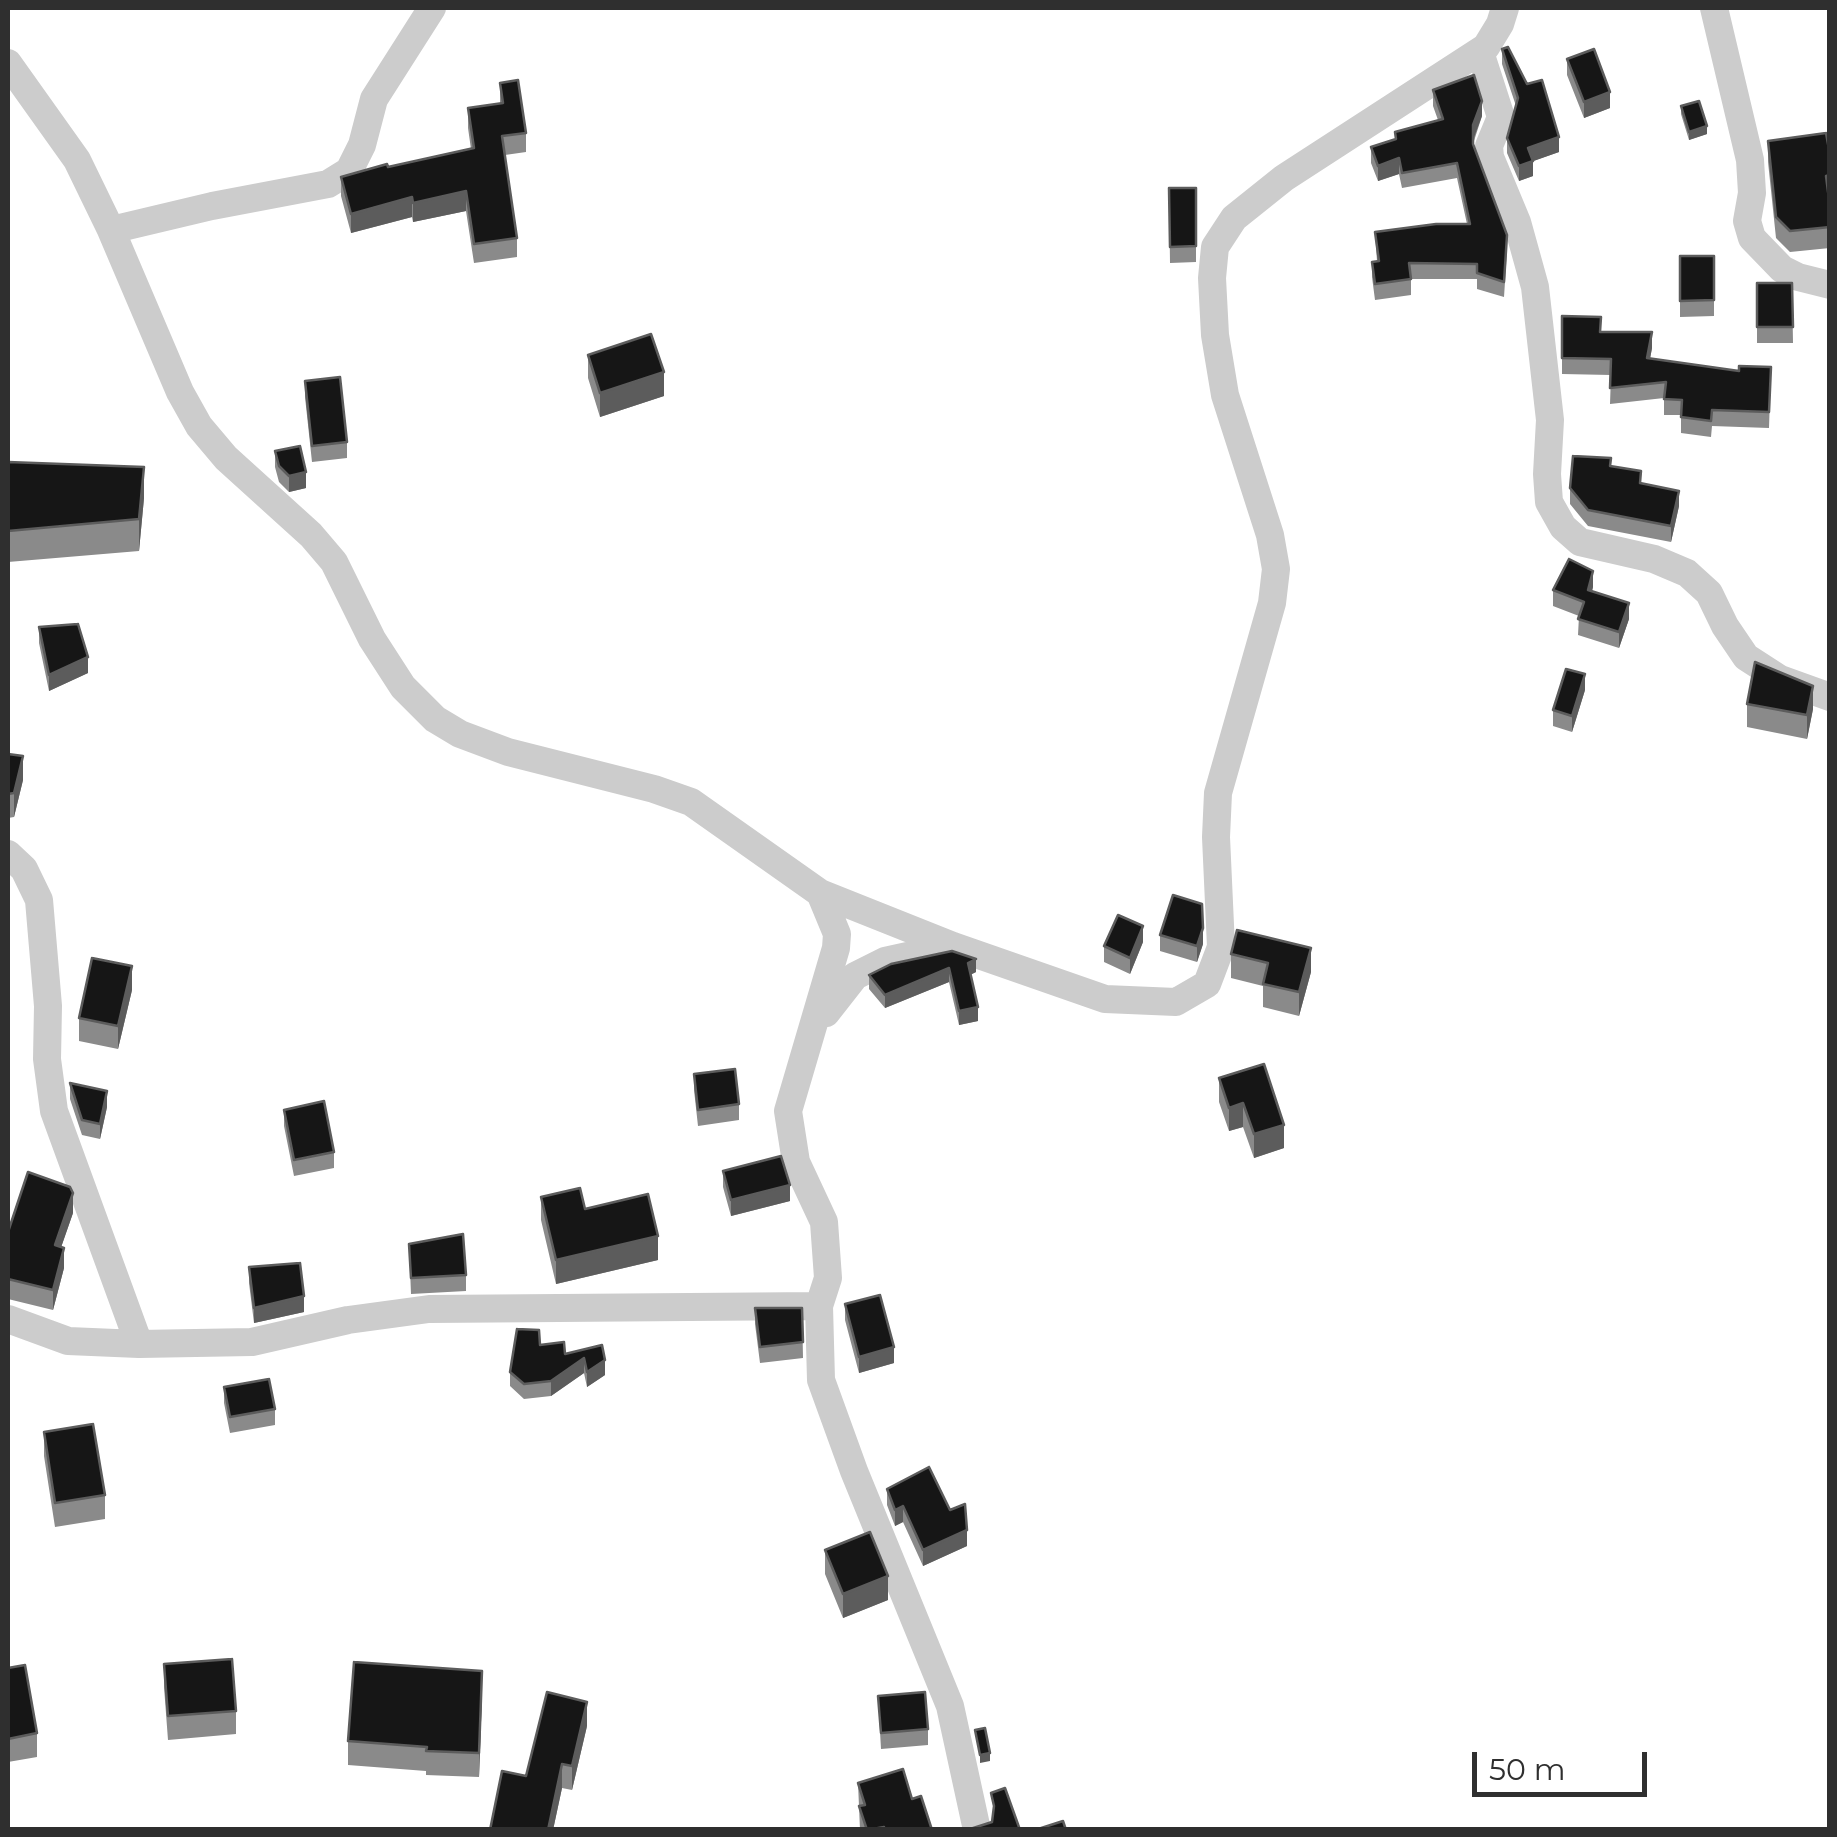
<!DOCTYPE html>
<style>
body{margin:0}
#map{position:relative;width:1837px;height:1837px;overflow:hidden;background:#fff;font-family:Montserrat,sans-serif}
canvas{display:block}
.frame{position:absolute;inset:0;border:10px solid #2f2f2f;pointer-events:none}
.scale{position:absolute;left:1472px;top:1752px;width:175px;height:45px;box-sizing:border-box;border:5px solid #2f2f2f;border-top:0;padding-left:12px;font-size:30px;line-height:35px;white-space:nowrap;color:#2f2f2f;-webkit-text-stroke:8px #fff;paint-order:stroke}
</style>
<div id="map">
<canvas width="1837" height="1837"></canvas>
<div class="frame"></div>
<div class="scale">50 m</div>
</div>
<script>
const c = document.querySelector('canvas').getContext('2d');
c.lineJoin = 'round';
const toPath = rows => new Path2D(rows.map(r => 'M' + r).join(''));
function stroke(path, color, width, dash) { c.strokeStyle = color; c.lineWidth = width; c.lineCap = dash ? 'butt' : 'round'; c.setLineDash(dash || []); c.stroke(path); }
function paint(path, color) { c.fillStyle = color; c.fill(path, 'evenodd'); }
stroke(toPath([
 [1714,8,1750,160,1752,193,1747,221,1752,238,1782,269,1798,277,1830,285],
 [1480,52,1501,117,1489,146,1490,157,1517,222,1535,287,1550,420,1547,474,1549,502,1563,527,1580,542,1654,559,1687,573,1709,593,1725,626,1746,657,1780,679,1830,697],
 [8,63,77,160,111,230,180,392,199,426,226,458,311,535,334,562,372,639,403,687,435,719,460,734,508,752,654,789,691,802,820,893,953,946,1105,999,1176,1002,1207,984,1221,947,1216,837,1218,793,1272,603,1276,569,1270,535,1225,395,1215,335,1212,278,1215,247,1234,218,1284,178,1486,47,1500,24,1505,8],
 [111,230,212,206,328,184,349,171,362,145,374,99,432,8],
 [8,854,24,869,39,900,48,1006,47,1059,54,1111,139,1344],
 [820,893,837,934,836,948,788,1111,796,1162,824,1222,828,1278,819,1306,821,1380,854,1471,950,1706,977,1830],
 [826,1013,855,976,885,961,953,946],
 [8,1319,68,1341,139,1344,252,1342,348,1320,429,1309,819,1306]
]), '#ccc', 28);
paint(toPath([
 [1502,49,1559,152,1533,161,1533,176,1519,181,1507,153,1507,138,1516,106,1502,64],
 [1567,59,1610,108,1584,118,1567,75],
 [500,83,526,133,526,152,505,155,517,238,517,257,474,263,466,211,413,222,412,217,351,233,341,196,341,177,471,149,468,128,468,108,500,104],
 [1433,90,1482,116,1473,144,1507,251,1504,297,1477,289,1477,279,1411,279,1411,295,1375,300,1372,277,1372,262,1377,261,1375,232,1467,224,1457,178,1402,188,1399,174,1378,181,1371,163,1371,147,1395,140,1395,132,1438,120,1433,106],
 [1681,106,1707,134,1689,140,1681,114],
 [1768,141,1830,155,1830,248,1790,252,1776,238,1768,162],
 [1169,188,1196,188,1196,262,1170,263],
 [1680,256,1714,256,1714,316,1680,317],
 [1757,283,1792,283,1793,343,1757,343],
 [1562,316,1601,332,1652,348,1650,359,1739,371,1771,367,1769,428,1712,426,1711,437,1681,433,1681,415,1664,415,1664,398,1610,404,1611,375,1562,374],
 [588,355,664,396,600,417,588,378],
 [305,381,347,442,347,458,312,462,305,397],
 [275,451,306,488,289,492,279,482,275,467],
 [8,462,144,498,139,551,8,562],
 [1611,466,1679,506,1671,542,1588,526,1570,504,1570,488],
 [1593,587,1592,591,1629,619,1619,648,1578,635,1579,616,1553,606,1553,590],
 [39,627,88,673,49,691,39,643],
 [1585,690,1572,732,1553,726,1553,710],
 [1747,704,1813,709,1807,739,1747,727],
 [8,754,23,780,14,817,8,818],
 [1160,935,1203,944,1197,962,1160,951],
 [1143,942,1130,974,1104,962,1104,946],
 [1231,954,1311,972,1299,1016,1263,1007,1263,986,1231,978],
 [891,964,976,972,970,975,978,1021,959,1025,949,982,885,1008,869,989,869,975],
 [132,990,118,1049,79,1041,79,1018],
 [694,1074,739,1104,739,1120,698,1126,694,1090],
 [1219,1078,1284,1148,1254,1158,1243,1127,1229,1131,1219,1102],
 [70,1083,107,1107,100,1139,82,1135,70,1099],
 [284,1110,334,1152,334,1168,294,1176,284,1126],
 [723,1171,790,1201,731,1216,723,1187],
 [541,1197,585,1209,658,1260,556,1284,541,1220],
 [73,1213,61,1247,64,1268,53,1310,8,1299,8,1232],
 [409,1244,466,1275,466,1291,411,1294],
 [249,1267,304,1312,254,1323,249,1283],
 [845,1304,894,1363,859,1373,845,1320],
 [755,1308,802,1308,803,1358,760,1363,755,1324],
 [540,1345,565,1354,602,1345,605,1375,587,1387,584,1373,551,1396,524,1399,510,1386,510,1372],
 [224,1387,275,1409,275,1425,230,1433,224,1403],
 [44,1432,105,1495,105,1519,55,1527,44,1456],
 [887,1489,967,1546,923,1566,903,1522,895,1526,887,1505],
 [825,1550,888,1600,843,1618,825,1574],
 [164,1664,236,1711,236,1734,168,1740,164,1687],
 [8,1668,37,1733,37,1757,8,1762],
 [482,1695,479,1777,426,1775,426,1771,348,1765,348,1741],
 [878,1696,928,1729,928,1745,881,1749],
 [587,1726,572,1790,562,1788,553,1830,490,1830,526,1776],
 [858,1783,912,1799,932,1830,860,1830]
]), '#8a8a8a');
paint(toPath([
 [1610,92,1610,108,1584,118,1584,102],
 [1482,101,1482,116,1473,140,1473,125],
 [1707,126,1707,134,1689,140,1689,132],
 [1559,137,1559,152,1528,163,1528,148],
 [1399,158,1399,174,1378,181,1378,166],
 [1533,161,1533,176,1519,181,1519,166],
 [466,191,466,211,413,222,413,203],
 [412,197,412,217,351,233,351,214],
 [1652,332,1652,348,1647,374,1647,358],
 [664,372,664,396,600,417,600,393],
 [144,467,144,498,139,551,139,519],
 [306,472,306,488,289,492,289,476],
 [1679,491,1679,506,1671,542,1671,526],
 [1593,571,1593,587,1588,606,1588,590],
 [1629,603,1629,619,1619,648,1619,632],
 [88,657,88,673,49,691,49,675],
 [1585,674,1585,690,1572,732,1572,716],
 [1813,686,1813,709,1807,739,1807,715],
 [23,756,23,780,14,817,14,793],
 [1143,926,1143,942,1130,974,1130,958],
 [1203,928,1203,944,1197,962,1197,946],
 [1311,948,1311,972,1299,1016,1299,992],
 [976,959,976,972,968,976,968,963],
 [132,966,132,990,118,1049,118,1026],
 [949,968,949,982,885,1008,885,995],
 [978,1007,978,1021,959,1025,959,1011],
 [107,1091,107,1107,100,1139,100,1124],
 [1243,1103,1243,1127,1229,1131,1229,1108],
 [1284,1125,1284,1148,1254,1158,1254,1134],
 [790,1185,790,1201,731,1216,731,1200],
 [73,1193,73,1213,55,1265,55,1245],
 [658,1236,658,1260,556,1284,556,1260],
 [64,1248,64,1268,53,1310,53,1290],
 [304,1296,304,1312,254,1323,254,1308],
 [894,1347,894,1363,859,1373,859,1357],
 [584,1358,584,1373,551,1396,551,1381],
 [605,1360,605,1375,587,1387,587,1372],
 [903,1506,903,1522,895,1526,895,1510],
 [967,1530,967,1546,923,1566,923,1550],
 [888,1576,888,1600,843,1618,843,1594],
 [482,1671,482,1695,479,1777,479,1753],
 [587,1702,587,1726,572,1790,572,1766],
 [990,1753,990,1761,980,1763,980,1755],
 [562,1764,562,1788,553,1830,548,1830]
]), '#5c5c5c');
const building = toPath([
 [1508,47,1527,84,1542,80,1559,137,1528,148,1533,161,1519,166,1507,138,1518,98,1502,49,1508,47],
 [1594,49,1610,92,1584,102,1567,59,1594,49],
 [1474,75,1482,101,1473,125,1473,144,1507,235,1504,282,1477,273,1477,264,1409,263,1411,279,1375,284,1372,262,1379,261,1375,232,1436,224,1470,224,1457,163,1402,173,1399,158,1378,166,1371,147,1396,139,1395,132,1443,119,1433,90,1474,75],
 [518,80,526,133,502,136,517,238,474,244,466,191,413,203,412,197,351,214,341,177,387,164,388,167,474,148,468,108,503,103,500,83,518,80],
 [1699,101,1707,126,1689,132,1681,106,1699,101],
 [1826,133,1830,155,1830,175,1826,176,1830,207,1830,227,1790,231,1776,217,1768,141,1826,133],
 [1169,188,1196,188,1196,246,1170,247,1169,188],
 [1680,256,1714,256,1714,300,1680,301,1680,256],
 [1757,283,1792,283,1793,327,1757,327,1757,283],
 [1562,316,1601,317,1600,332,1652,332,1647,358,1739,371,1739,366,1771,367,1769,412,1712,410,1711,421,1681,417,1682,400,1664,399,1666,382,1610,388,1611,359,1562,358,1562,316],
 [651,334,664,372,600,393,588,355,651,334],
 [340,377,347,442,312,446,305,381,340,377],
 [300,446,306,472,289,476,279,466,275,451,300,446],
 [1573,456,1611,458,1610,466,1641,471,1640,483,1679,491,1671,526,1588,510,1570,488,1573,456],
 [8,462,144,467,139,519,8,531,8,462],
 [1569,559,1593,571,1588,590,1629,603,1619,632,1578,619,1584,602,1553,590,1569,559],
 [78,624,88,657,49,675,39,627,78,624],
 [1755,662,1813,686,1807,715,1747,704,1755,662],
 [1566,669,1585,674,1572,716,1553,710,1566,669],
 [8,754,23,756,14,793,8,794,8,754],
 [1173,895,1202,904,1203,928,1197,946,1160,935,1173,895],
 [1118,915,1143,926,1130,958,1104,946,1118,915],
 [1237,930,1311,948,1299,992,1263,984,1268,963,1231,954,1237,930],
 [952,951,976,959,968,963,978,1007,959,1011,949,968,885,995,869,975,891,964,952,951],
 [92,958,132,966,118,1026,79,1018,92,958],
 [1264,1064,1284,1125,1254,1134,1243,1103,1229,1108,1219,1078,1264,1064],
 [735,1069,739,1104,698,1110,694,1074,735,1069],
 [70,1083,107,1091,100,1124,82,1120,70,1083],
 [324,1101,334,1152,294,1160,284,1110,324,1101],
 [781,1156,790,1185,731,1200,723,1171,781,1156],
 [28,1172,70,1187,73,1193,55,1245,64,1248,53,1290,8,1279,8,1232,28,1172],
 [580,1188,585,1209,648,1194,658,1236,556,1260,541,1197,580,1188],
 [463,1234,466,1275,411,1278,409,1244,463,1234],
 [300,1263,304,1296,254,1308,249,1267,300,1263],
 [880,1295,894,1347,859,1357,845,1304,880,1295],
 [755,1308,802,1308,803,1342,760,1347,755,1308],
 [517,1329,539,1330,540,1345,564,1342,565,1354,602,1345,605,1360,587,1372,584,1358,551,1381,524,1384,510,1372,517,1329],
 [269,1379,275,1409,230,1417,224,1387,269,1379],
 [93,1424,105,1495,55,1503,44,1432,93,1424],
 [929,1467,950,1510,965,1504,967,1530,923,1550,903,1506,895,1510,887,1489,929,1467],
 [870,1532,888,1576,843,1594,825,1550,870,1532],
 [232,1659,236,1711,168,1716,164,1664,232,1659],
 [354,1662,482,1671,479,1753,426,1751,427,1747,348,1741,354,1662],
 [25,1665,37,1733,8,1739,8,1668,25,1665],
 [547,1692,587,1702,572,1766,562,1764,548,1830,490,1830,502,1771,526,1776,547,1692],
 [925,1692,928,1729,881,1733,878,1696,925,1692],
 [985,1728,990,1753,980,1755,975,1730,985,1728],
 [903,1769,912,1799,921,1796,932,1830,884,1830,884,1827,867,1830,859,1806,865,1805,858,1783,903,1769],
 [1005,1788,1020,1830,967,1830,992,1822,994,1806,991,1793,1005,1788],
 [1063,1821,1066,1830,1035,1830,1063,1821]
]);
paint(building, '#161616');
stroke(building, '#5c5c5c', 2.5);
</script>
